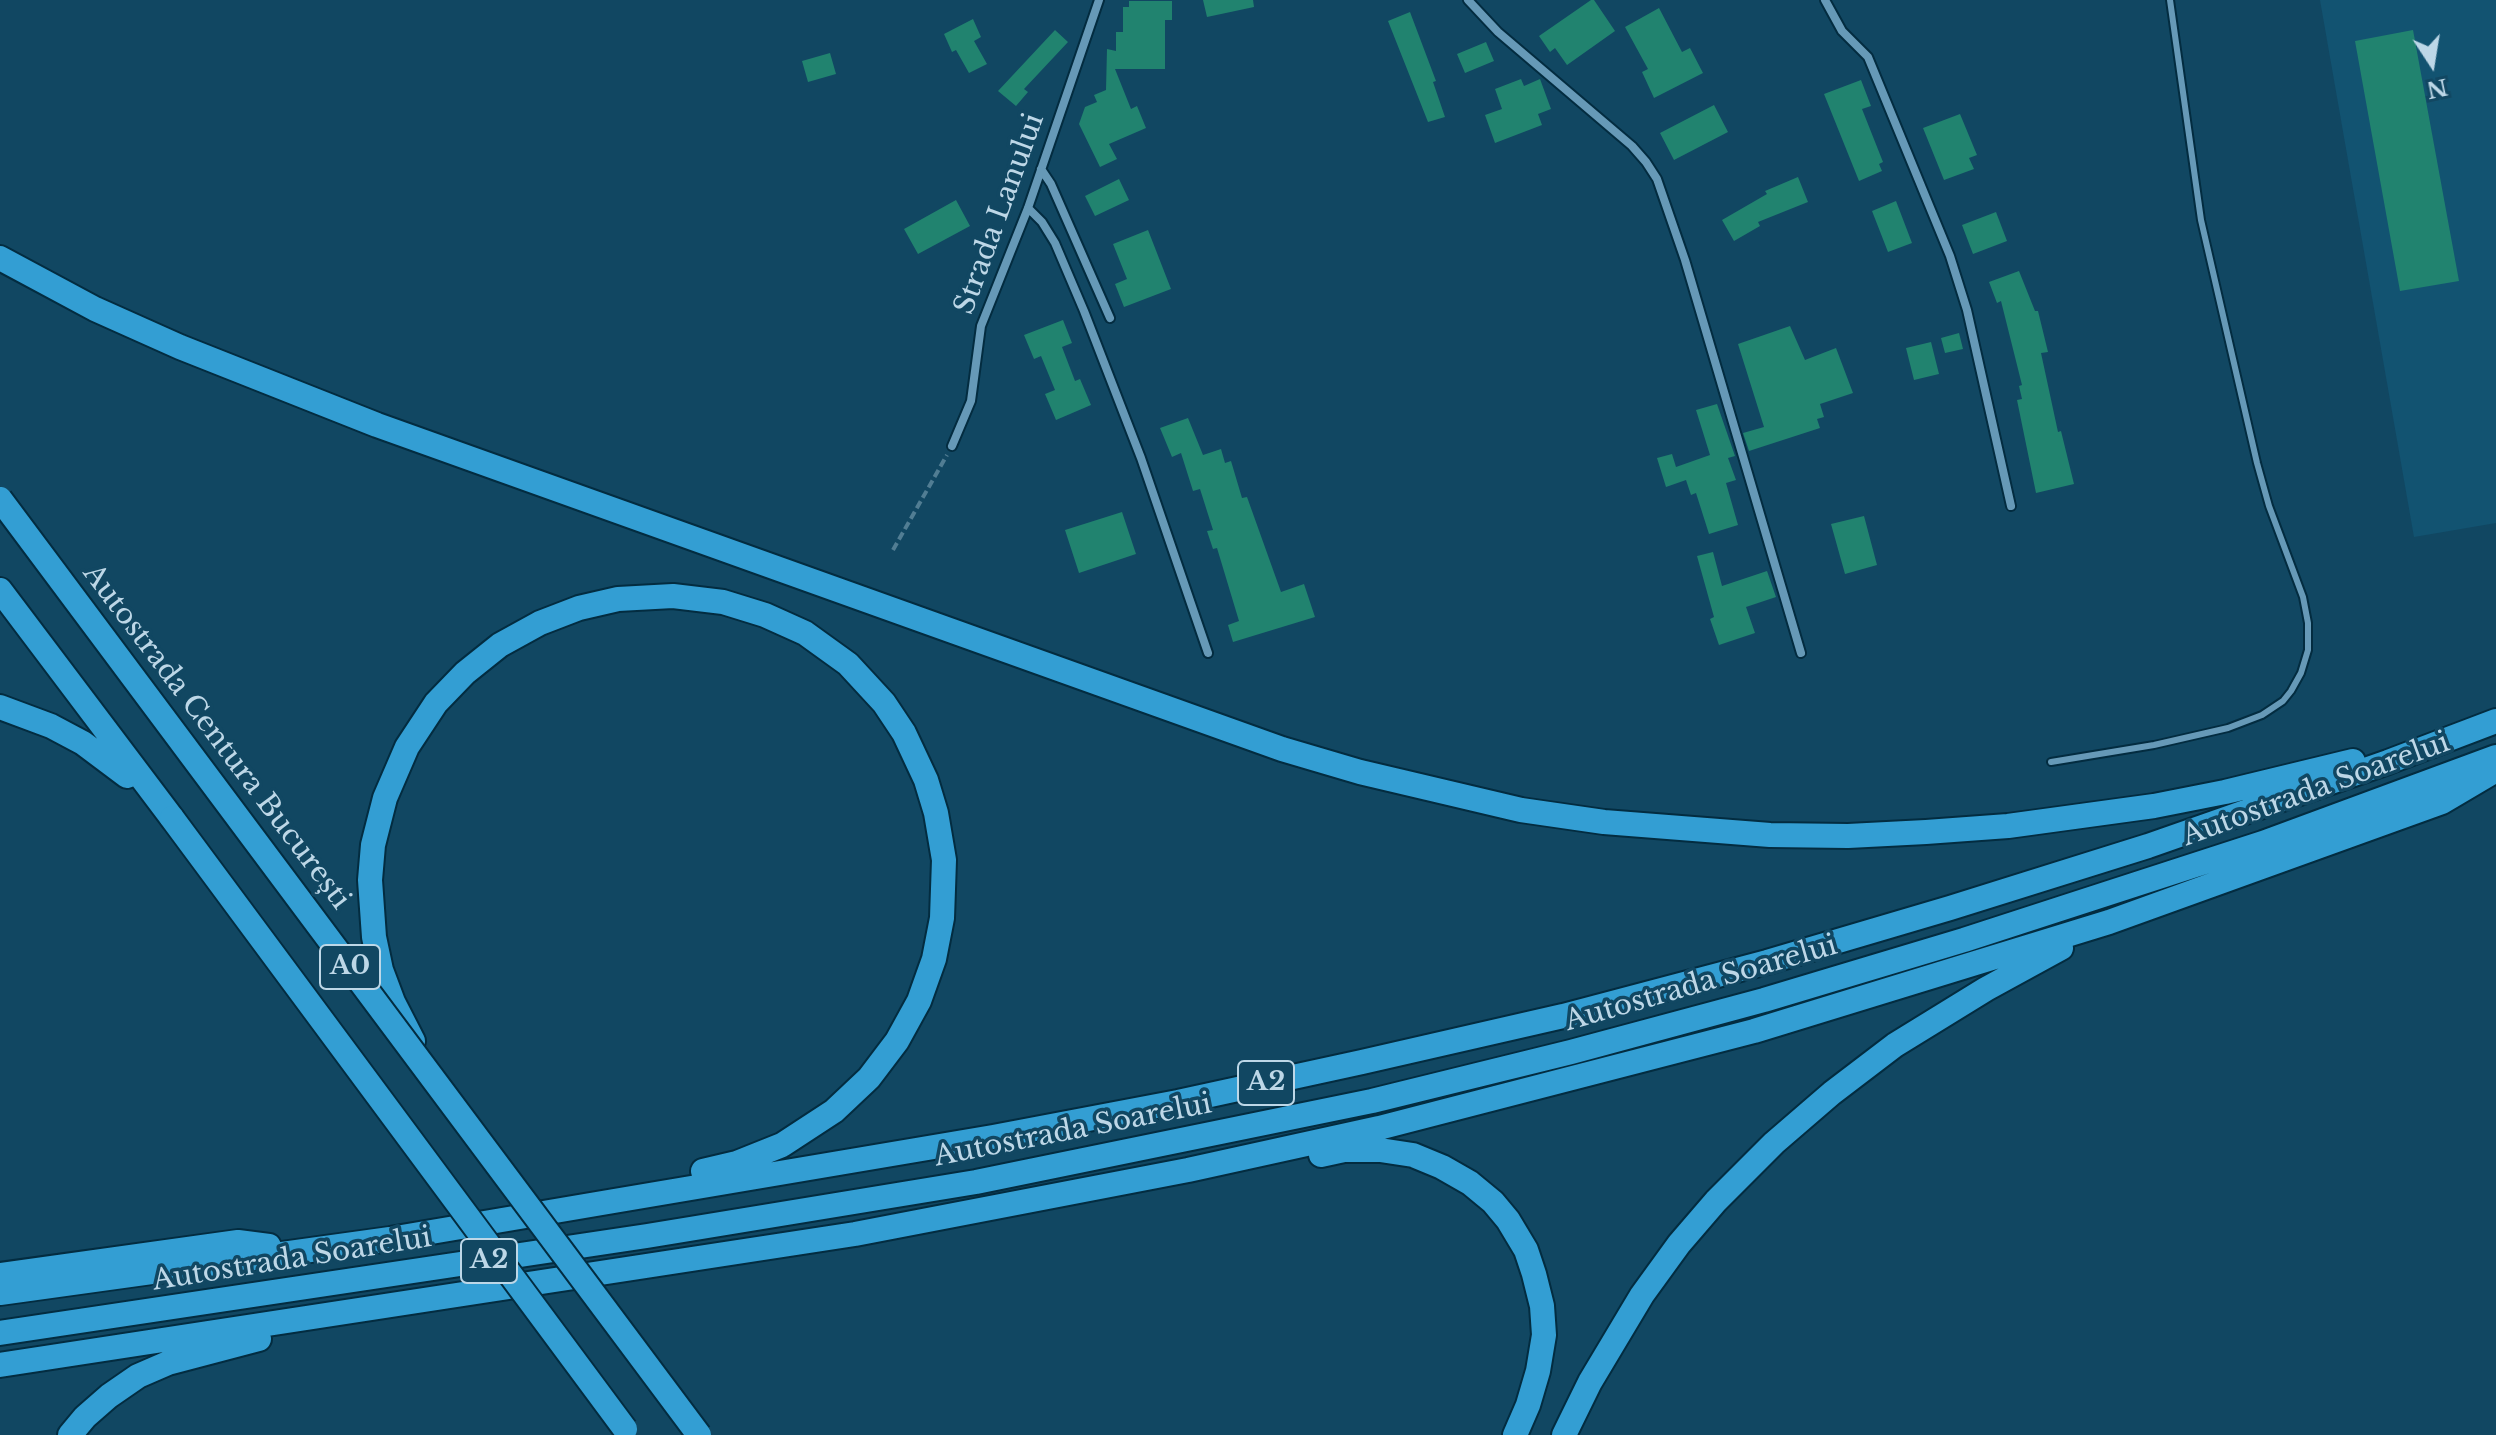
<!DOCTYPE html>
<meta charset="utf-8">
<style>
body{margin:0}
#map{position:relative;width:2496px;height:1435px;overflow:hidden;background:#114762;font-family:"Libre Baskerville",serif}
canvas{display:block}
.north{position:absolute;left:2392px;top:24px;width:80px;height:80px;-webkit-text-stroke:6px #114762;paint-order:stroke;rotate:168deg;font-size:22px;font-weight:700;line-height:32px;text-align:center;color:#bdd7e7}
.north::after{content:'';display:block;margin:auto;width:28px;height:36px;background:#bdd7e7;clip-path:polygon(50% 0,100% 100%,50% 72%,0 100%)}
</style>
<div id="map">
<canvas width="2496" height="1435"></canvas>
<div class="north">N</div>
</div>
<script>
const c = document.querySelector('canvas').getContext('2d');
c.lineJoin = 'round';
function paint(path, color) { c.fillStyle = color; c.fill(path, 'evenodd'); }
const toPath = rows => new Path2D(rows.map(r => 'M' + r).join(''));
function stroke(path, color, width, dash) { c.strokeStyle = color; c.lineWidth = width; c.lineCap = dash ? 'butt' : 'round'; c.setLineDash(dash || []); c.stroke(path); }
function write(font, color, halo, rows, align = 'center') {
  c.font = font + ' "Libre Baskerville",serif'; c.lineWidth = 7; c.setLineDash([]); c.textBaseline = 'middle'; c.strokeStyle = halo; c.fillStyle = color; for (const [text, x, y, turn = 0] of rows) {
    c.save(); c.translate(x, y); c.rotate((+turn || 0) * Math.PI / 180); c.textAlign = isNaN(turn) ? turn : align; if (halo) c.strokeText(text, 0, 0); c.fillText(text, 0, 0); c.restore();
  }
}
paint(toPath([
 [2320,0,2496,0,2496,523,2414,537]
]), '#125371');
paint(toPath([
 [1203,0,1253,0,1254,7,1207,17],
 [1591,0,1594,0,1615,31,1567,65,1555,48,1550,52,1539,36],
 [1129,1,1172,1,1172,20,1165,20,1165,69,1115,69,1131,109,1137,106,1146,128,1109,144,1117,159,1100,167,1079,124,1085,107,1097,102,1094,95,1106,90,1107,49,1116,51,1116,32,1123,32,1123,7,1129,7],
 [1659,8,1682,52,1690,48,1703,73,1654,98,1642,72,1648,69,1625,27],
 [1410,12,1436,81,1433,82,1445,117,1428,122,1388,21],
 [973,19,981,37,974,41,987,64,969,73,956,50,952,52,944,34],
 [1055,30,1068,42,1024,89,1028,92,1016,106,998,91],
 [2413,30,2459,281,2400,291,2355,41],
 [1486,42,1494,61,1465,73,1457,54],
 [830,53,836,74,808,82,802,61],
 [1521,79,1524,86,1540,79,1551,109,1538,114,1542,125,1495,143,1485,115,1502,109,1495,89],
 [1861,80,1871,106,1862,109,1883,162,1879,164,1882,171,1859,181,1824,94],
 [1714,105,1728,132,1674,160,1660,133],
 [1960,114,1977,155,1969,158,1974,169,1944,180,1923,128],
 [1798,177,1808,202,1758,222,1760,226,1734,241,1722,220,1767,194,1765,191],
 [1119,179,1129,200,1095,216,1085,196],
 [956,200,970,226,918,254,904,229],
 [1896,201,1912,243,1888,252,1872,211],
 [1996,212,2007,241,1973,254,1962,225],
 [1148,230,1171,289,1124,307,1115,284,1127,279,1113,244],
 [2019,271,2035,311,2038,311,2048,352,2041,353,2058,432,2061,431,2074,484,2036,493,2017,400,2022,399,2019,386,2022,385,2001,301,1997,303,1989,282],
 [1063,320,1072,343,1062,347,1075,381,1080,379,1091,405,1056,420,1045,394,1055,390,1041,356,1034,359,1024,335],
 [1790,326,1805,360,1836,348,1853,393,1820,404,1824,417,1817,419,1820,428,1749,451,1743,433,1764,427,1738,344],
 [1959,333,1963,349,1945,353,1941,338],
 [1931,342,1939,374,1914,380,1906,348],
 [1717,404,1735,456,1728,458,1736,480,1726,483,1738,525,1709,534,1696,493,1691,495,1686,480,1666,487,1657,458,1672,454,1676,467,1710,455,1696,410],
 [1188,418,1203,455,1221,449,1225,463,1231,461,1242,498,1247,497,1281,592,1304,584,1315,617,1233,642,1228,625,1239,621,1217,548,1213,549,1207,531,1213,530,1200,489,1193,491,1181,453,1172,457,1160,428],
 [1122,512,1136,554,1079,573,1065,530],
 [1864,516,1877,565,1845,574,1831,524],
 [1713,552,1722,586,1767,571,1776,597,1746,607,1755,633,1719,645,1710,619,1714,617,1697,556]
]), '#21836f');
const service = toPath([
 [2051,762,2154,745,2228,728,2262,715,2283,701,2291,691,2301,673,2308,650,2308,623,2303,597,2269,506,2257,463,2201,220,2170,0]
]);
const minor = toPath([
 [1468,0,1498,32,1632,146,1646,162,1657,179,1685,260,1801,653],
 [1825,0,1842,31,1868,57,1950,256,1967,310,2011,506],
 [1041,169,1051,184,1110,318],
 [1028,208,1042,222,1055,243,1084,311,1141,458,1208,653],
 [952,446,971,401,981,326,1028,208,1099,0]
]);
const motorway = toPath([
 [0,258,95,309,180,347,377,425,1282,749,1360,772,1521,810,1604,822,1770,835,1848,836,1926,832,2008,826,2154,806,2225,792,2353,761],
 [0,590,172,818],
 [0,707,51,726,83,743,127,776],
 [413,1041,393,1002,381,970,374,937,370,880,373,845,385,798,407,747,436,703,465,673,500,645,540,623,579,608,618,599,673,596,723,602,765,615,805,633,848,664,884,703,904,733,926,780,936,813,944,860,942,918,934,959,919,1001,897,1041,869,1078,834,1111,782,1145,737,1163,703,1171],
 [1321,1155,1344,1150,1380,1150,1413,1155,1442,1167,1470,1183,1493,1202,1508,1220,1526,1250,1534,1274,1542,1306,1544,1335,1538,1371,1528,1405,1515,1435],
 [0,1275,238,1242,269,1246],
 [0,1293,390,1239,614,1201,993,1137,1178,1102,1362,1062,1563,1016,1767,962,1950,908,2148,846,2388,762,2496,721],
 [0,1333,647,1236,976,1182,1372,1101,1571,1052,1764,1000,1964,940,2263,843,2496,757],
 [0,1365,855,1234,1188,1170,1379,1128,1754,1031,2109,922,2442,802,2496,770],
 [70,1435,85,1417,109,1396,138,1376,168,1363,259,1339],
 [1564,1435,1590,1382,1642,1295,1679,1244,1716,1201,1774,1143,1832,1093,1895,1045,1986,989,2061,948]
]);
stroke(service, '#032c40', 10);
stroke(minor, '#032c40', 12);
stroke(motorway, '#032c40', 28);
stroke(toPath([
 [893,550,947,455]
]), '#517d93', 4, [8, 4]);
stroke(service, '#6699b7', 6);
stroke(minor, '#6699b7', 8);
stroke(motorway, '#339ed3', 24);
const motorwayBridge = toPath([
 [0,499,699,1435],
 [172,818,625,1429]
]);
stroke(motorwayBridge, '#032c40', 28, []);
stroke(motorwayBridge, '#339ed3', 24);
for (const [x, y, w] of [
 [350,967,60],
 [1266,1083,56],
 [489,1261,56]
]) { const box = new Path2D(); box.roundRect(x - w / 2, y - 22, w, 44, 6); c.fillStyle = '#114762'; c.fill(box); stroke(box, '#bdd7e7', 2); }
write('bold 26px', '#bdd7e7', null, [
 ["A0",350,967],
 ["A2",1266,1083],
 ["A2",489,1261]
]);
write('28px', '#bdd7e7', '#114762', [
 ["Strada Lanului",1000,214,-70],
 ["Autostrada Centura București",216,737,53],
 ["Autostrada Soarelui",2316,790,-20],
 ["Autostrada Soarelui",1701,984,-16],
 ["Autostrada Soarelui",1073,1131,-11],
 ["Autostrada Soarelui",292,1260,-9]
]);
</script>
